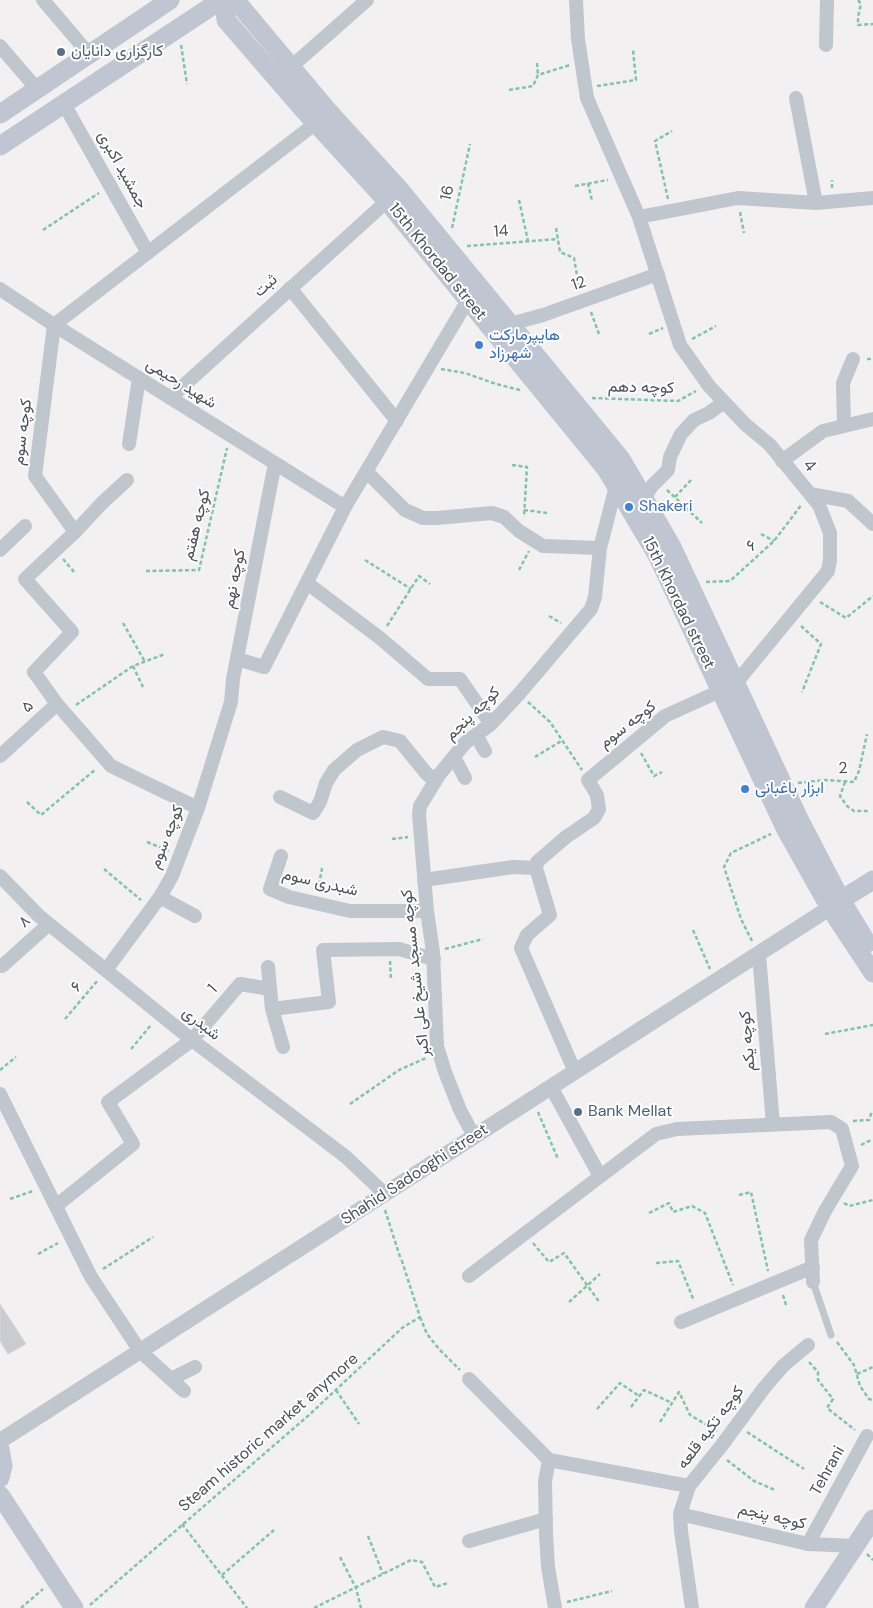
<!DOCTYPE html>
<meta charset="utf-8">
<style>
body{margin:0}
canvas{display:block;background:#f2f0f0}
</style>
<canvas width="873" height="1608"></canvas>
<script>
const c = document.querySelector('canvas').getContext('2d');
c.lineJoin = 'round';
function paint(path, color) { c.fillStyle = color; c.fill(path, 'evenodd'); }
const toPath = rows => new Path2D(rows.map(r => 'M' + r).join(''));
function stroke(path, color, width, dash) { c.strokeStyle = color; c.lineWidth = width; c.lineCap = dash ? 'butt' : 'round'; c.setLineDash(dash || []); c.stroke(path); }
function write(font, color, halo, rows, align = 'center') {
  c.font = font + ' "DM Sans",Vazirmatn,sans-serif'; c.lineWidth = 4; c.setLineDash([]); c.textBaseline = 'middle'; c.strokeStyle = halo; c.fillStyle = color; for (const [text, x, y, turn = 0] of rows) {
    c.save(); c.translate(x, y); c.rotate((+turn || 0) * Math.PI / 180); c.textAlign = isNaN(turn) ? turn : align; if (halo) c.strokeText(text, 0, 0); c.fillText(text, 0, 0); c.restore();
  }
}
const building = toPath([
 [0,1304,26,1344,8,1354,0,1341,0,1304]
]);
paint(building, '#cbccd2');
stroke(building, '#d5d6db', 1);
stroke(toPath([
 [858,0,861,4,858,17,858,25,873,24],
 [181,45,187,84],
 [537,63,538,75],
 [597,86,636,80,633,50],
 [509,90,533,86,538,75,570,65],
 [588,183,592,201],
 [575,186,608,180],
 [832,188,832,180],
 [668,199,655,141,672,131],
 [519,200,528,241],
 [740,212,744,233],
 [452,228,470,144],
 [556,228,560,252,574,258,579,288],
 [43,230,99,193],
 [467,246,558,239],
 [591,312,599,334],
 [649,334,663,328],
 [692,339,716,326],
 [867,359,873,359],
 [441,369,465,373,496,384,520,390],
 [592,398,678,401,696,391],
 [512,465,527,467,524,517],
 [667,490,702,523],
 [675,497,691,480],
 [524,510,547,513],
 [761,534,774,541],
 [63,559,75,573],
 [365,560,411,589],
 [519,570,529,551],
 [146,571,199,570,227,448],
 [706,582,730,581,774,541,802,504],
 [820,602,846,618,873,596],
 [549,616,561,623],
 [123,623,145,662],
 [387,626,419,576,430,584],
 [801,626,821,644,802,692],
 [133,666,143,687],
 [528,702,550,722,582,770],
 [76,705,133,666,165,654],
 [641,753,654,776,662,772],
 [535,757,563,740],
 [845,782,840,796,847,806,854,811,870,811],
 [798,783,825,780,854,782,859,771,867,734],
 [27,802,41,815,96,769],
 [392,839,408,837],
 [147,842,169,851],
 [104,869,141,900],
 [318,891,322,868],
 [693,930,710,969],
 [752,941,741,919,724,867,731,853,771,834],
 [445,949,483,939],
 [390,961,391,979],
 [65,1019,98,980],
 [825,1034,873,1025],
 [131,1049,151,1025],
 [0,1070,16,1057],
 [350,1104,399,1070,426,1058],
 [538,1112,558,1159],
 [853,1121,869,1120,872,1111],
 [861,1145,869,1141,873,1141],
 [739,1195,751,1192,768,1271],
 [10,1199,33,1191],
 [844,1203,849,1206,873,1200],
 [385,1210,401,1260],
 [649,1213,669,1203,673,1212,692,1206,705,1213,733,1285],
 [533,1243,549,1262,564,1253,600,1303],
 [38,1254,58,1243],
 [656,1263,678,1261,694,1301],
 [103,1269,153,1237],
 [783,1295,786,1305],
 [569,1302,600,1274],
 [420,1317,427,1334,439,1349,460,1370],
 [837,1342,854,1365,860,1386,869,1399,873,1400],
 [809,1362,818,1372,818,1380,833,1399,827,1408,855,1430],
 [857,1374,873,1367],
 [336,1390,359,1424],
 [631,1407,644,1390,672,1403],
 [597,1409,620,1383,639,1396],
 [660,1422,679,1392,690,1415,717,1431],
 [747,1432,804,1469],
 [727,1460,754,1481,775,1490],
 [182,1524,247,1608],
 [368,1536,383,1574],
 [867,1554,873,1560],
 [340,1557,356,1588,361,1608],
 [222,1575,274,1530],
 [567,1602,612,1591],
 [90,1605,309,1415,402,1328,420,1317,401,1258],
 [21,1608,43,1589],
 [314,1608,411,1560,422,1562,435,1587,448,1583]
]), '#7fc5aa', 2.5, [4, 2.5]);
stroke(toPath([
 [813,1282,831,1335]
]), '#c0c6cd', 7);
stroke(toPath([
 [43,0,89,54],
 [576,0,578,39,587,98,639,217,738,198,816,203,873,198],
 [826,45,827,0],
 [0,46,37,89],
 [291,67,367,0],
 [796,98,816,203],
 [64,104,148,253],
 [639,217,680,345,709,386,745,424,770,445,819,505,830,533,830,560,828,571,736,683],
 [290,288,397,421],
 [0,289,54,325,345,507],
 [510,324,543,315,658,274],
 [170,398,387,201],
 [844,426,843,383,853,359],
 [129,444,139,378],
 [782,461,823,431,873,419],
 [367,472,405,510,423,518,437,518,492,513,504,517,519,531,543,546,600,548],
 [127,480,102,503,75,532,25,579,72,632,34,672,57,704,111,766,198,808],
 [810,494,848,501,873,524],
 [644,498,652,486,668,470,670,457,681,434,694,420,709,413,724,402],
 [75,532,35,476,54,325,316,123],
 [0,550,25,526],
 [307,583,380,638,428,679,460,679,491,724],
 [237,659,264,667,345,507,468,300],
 [476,735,485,751],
 [0,756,57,704],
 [454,757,465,778],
 [439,775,420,806,419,815,427,911,433,952,437,1046,445,1072,460,1110,474,1136],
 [280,797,313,813,320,802,326,783,334,770,357,750,383,737,400,741,426,773,432,778,439,775,465,743,491,724,519,694,591,609,595,597,600,548,616,486],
 [281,856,270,889,289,897,350,911,427,911],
 [0,876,39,916,192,1040,346,1157,385,1194],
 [424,880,513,867,536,868],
 [160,897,195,916],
 [759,954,773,1125],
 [2,966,49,924],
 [268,967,272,1009,283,1047],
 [106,970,160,897,172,876,198,808,231,702,233,679,275,463],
 [272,1009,329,1002,323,950,399,949,434,959],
 [575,1072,521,948,527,935,550,915,536,868,537,862,566,837,594,818,599,809,597,795,588,780,665,716,720,691],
 [551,1087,600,1176],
 [0,1094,91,1277,140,1351,184,1391],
 [56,1206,133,1144,108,1102,192,1040,240,984,270,989],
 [469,1276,656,1134,677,1129,831,1122,842,1129,852,1166,825,1211,811,1240,813,1282],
 [681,1322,813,1267],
 [171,1379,195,1367],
 [469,1379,549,1460,689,1486],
 [549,1460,545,1481,546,1534,548,1567,555,1608],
 [680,1514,808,1544,856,1546],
 [469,1541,546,1519],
 [808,1544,867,1436],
 [692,1608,681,1531,680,1514,689,1486,722,1445,764,1388,783,1366,808,1345]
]), '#c0c6cd', 14);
stroke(toPath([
 [0,1441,839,902]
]), '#c0c6cd', 16);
stroke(toPath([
 [224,0,226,20,301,107,387,201,606,469,657,555,785,828,830,908,873,973],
 [228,0,242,8,329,112,400,190,621,459,672,547,800,821,841,900,867,943],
 [0,114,170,0],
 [0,146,221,0],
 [841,900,873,880],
 [0,1449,3,1466,0,1478],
 [0,1495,74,1608],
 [814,1608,873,1519]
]), '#c0c6d1', 19);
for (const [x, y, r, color] of [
 [61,52,5,"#5c6f8a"],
 [479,345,5,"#3f7fe0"],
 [629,507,5,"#3f7fe0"],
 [745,789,5,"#3f7fe0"],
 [578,1112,5,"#5c6f8a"]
]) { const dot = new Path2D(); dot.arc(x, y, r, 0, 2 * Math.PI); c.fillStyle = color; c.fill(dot); stroke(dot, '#fff', 2); }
write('16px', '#4e5e75', '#fff', [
 ["کارگزاری دانایان",71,52],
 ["Bank Mellat",588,1112]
], 'left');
write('16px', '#4a515b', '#fff', [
 ["جمشید اکبری",122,170,61],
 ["16",448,193,-78],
 ["14",501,232,-4],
 ["15th Khordad street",437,262,51],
 ["12",579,284,-19],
 ["ثبت",266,286,-42],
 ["شهید رحیمی",181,384,32],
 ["کوچه دهم",641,388,1],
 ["کوچه سوم",23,432,-83],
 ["4",809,466,51],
 ["کوچه هفتم",197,525,-76],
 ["۶",752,546,-42],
 ["کوچه نهم",235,579,-79],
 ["15th Khordad street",678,603,64],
 ["۵",28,707,-42],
 ["کوچه پنجم",473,714,-44],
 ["کوچه سوم",628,725,-38],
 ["2",843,769,-2],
 ["کوچه سوم",167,837,-68],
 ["شبدری سوم",320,883,13],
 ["۸",25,922,-42],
 ["کوچه مسجد شیخ علی اکبر",416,973,-96],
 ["۶",77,987,-49],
 ["1",213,989,-48],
 ["شبدری",201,1024,38],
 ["کوچه یکم",748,1041,-95],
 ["Shahid Sadooghi street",415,1175,-33],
 ["کوچه تکیه قلعه",711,1428,-53],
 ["Steam historic market anymore",269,1433,-41],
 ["Tehrani",828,1471,-61],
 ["کوچه پنجم",772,1517,13]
]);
write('16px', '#366cbe', '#fff', [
 ["هایپرمارکت",489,336],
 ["شهرزاد",489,354],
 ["Shakeri",639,507],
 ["ابزار باغبانی",755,789]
], 'left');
</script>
